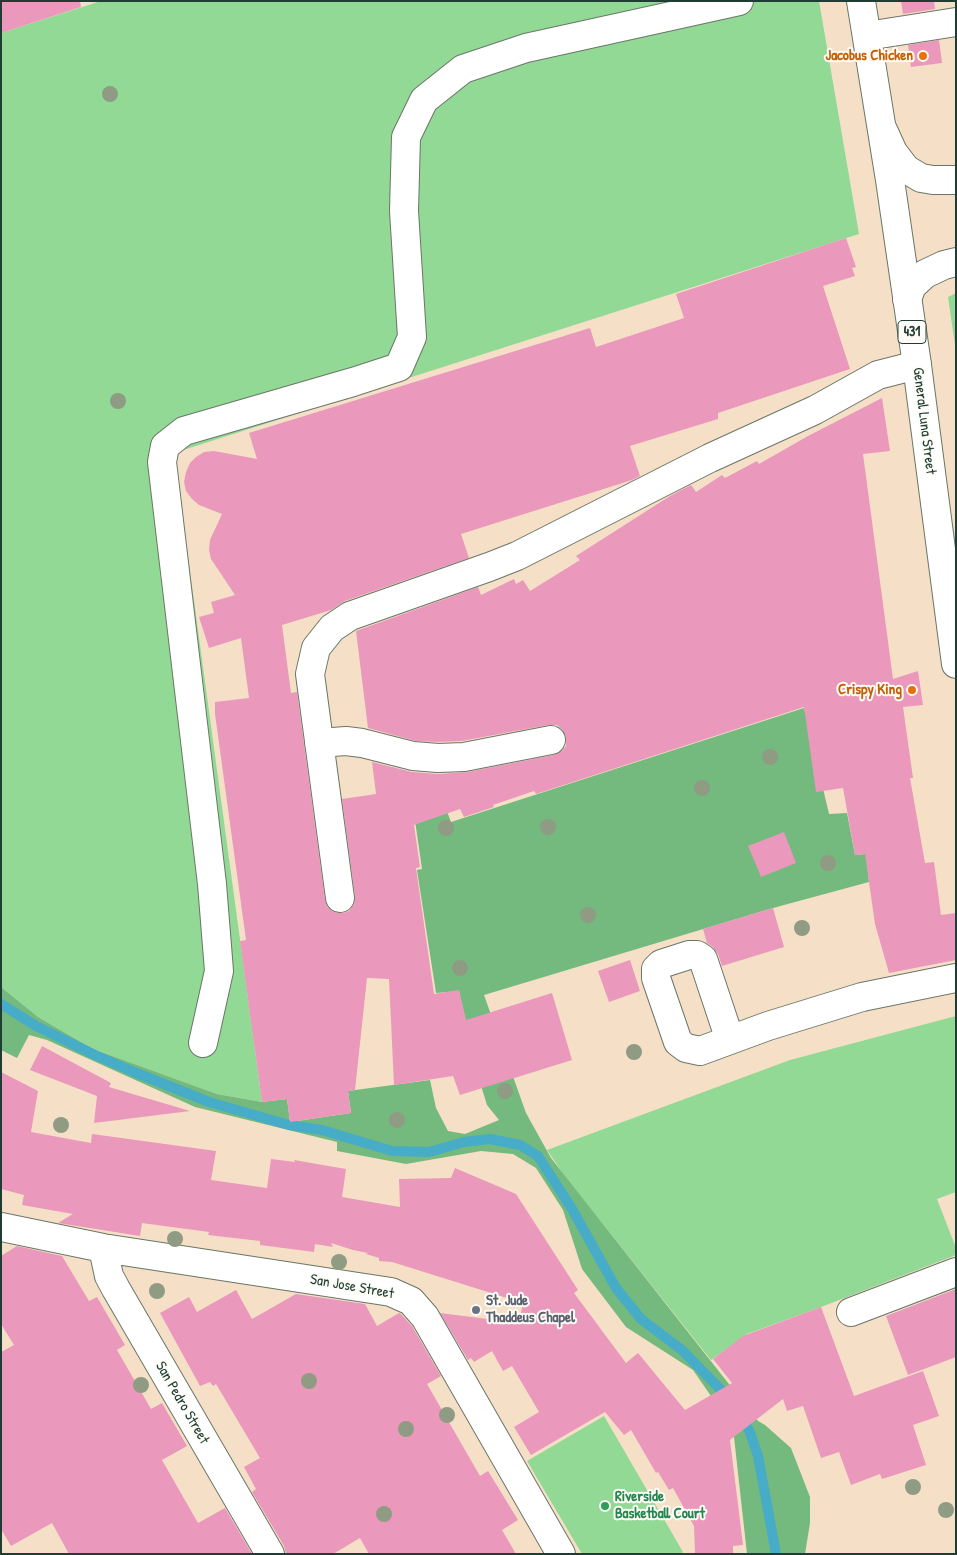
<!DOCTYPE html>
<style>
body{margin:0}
#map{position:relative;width:957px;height:1555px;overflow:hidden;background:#f5e0c7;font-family:"Patrick Hand",sans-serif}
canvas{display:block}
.frame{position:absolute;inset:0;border:2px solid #1f3d34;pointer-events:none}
</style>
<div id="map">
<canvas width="957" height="1555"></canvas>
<div class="frame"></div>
</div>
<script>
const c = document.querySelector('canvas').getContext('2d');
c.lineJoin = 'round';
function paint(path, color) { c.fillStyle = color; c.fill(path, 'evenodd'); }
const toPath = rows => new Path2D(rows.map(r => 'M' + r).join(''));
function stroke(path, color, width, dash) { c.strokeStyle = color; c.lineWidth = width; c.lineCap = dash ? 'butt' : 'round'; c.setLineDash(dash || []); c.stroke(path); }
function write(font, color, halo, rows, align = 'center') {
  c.font = font + ' "Patrick Hand",sans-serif'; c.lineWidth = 4; c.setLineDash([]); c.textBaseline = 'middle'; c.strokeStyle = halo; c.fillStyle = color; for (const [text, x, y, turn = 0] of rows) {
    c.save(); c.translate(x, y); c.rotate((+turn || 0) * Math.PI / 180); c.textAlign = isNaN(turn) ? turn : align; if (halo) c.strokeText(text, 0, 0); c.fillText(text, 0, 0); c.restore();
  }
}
paint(toPath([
 [101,1,819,1,859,234,174,453,262,1102,217,1094,93,1049,38,1017,1,987,1,33],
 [956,293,956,352,948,297],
 [956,1016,956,1192,937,1199,956,1248,956,1255,821,1307,747,1334,711,1360,564,1175,547,1150,790,1060],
 [604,1416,683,1552,680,1554,582,1554,527,1461]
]), '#91d995');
paint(toPath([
 [804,708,829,814,847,813,855,855,866,854,869,882,773,908,484,995,526,1113,551,1158,758,1421,765,1425,791,1448,810,1497,810,1523,805,1554,747,1554,733,1428,693,1370,626,1327,582,1269,563,1210,536,1168,513,1154,481,1151,406,1164,337,1151,337,1142,195,1107,47,1040,29,1035,17,1058,1,1050,1,987,38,1017,93,1049,217,1094,262,1102,287,1099,290,1122,351,1113,348,1091,430,1080,436,1108,448,1131,465,1134,499,1120,487,1105,479,1079,459,991,436,993,417,870,422,869,408,772,434,777,451,822]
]), '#74b97e');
stroke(toPath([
 [1,1004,36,1026,95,1055,134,1072,209,1102,289,1125,322,1130,392,1151,429,1152,464,1142,490,1139,520,1145,538,1156,572,1209,616,1288,641,1319,682,1350,720,1389,727,1400],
 [739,1416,749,1430,758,1456,776,1554]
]), '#47acc7', 10);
paint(toPath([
 [1,1,80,1,81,7,1,33],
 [901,1,934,1,935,9,903,14],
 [939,40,942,63,911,67,908,45],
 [846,238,856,267,852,268,855,276,823,286,850,369,718,413,718,419,630,446,640,476,632,480,461,534,469,558,345,601,331,610,282,625,291,693,297,692,325,900,327,907,334,912,343,913,349,911,354,904,355,896,342,799,376,794,372,762,412,772,438,774,467,772,554,755,562,751,566,746,566,737,562,729,557,725,548,725,462,741,438,742,416,741,368,728,356,631,478,587,481,595,514,579,516,584,523,580,530,591,580,560,576,556,670,496,691,485,696,492,722,475,725,478,757,461,759,464,808,436,882,398,890,451,863,454,893,679,918,671,923,705,903,707,913,778,910,778,925,863,934,862,941,915,956,913,956,960,889,973,875,924,865,854,855,855,843,788,816,792,804,707,536,794,534,791,493,805,494,807,464,817,460,809,414,825,420,867,416,868,434,994,459,990,466,1020,552,993,572,1060,460,1095,453,1076,394,1085,389,979,367,978,355,1090,348,1091,351,1113,290,1122,287,1099,262,1102,240,941,246,940,215,714,215,702,249,698,241,638,209,648,199,617,214,613,211,602,235,595,211,559,209,550,210,540,222,514,199,505,192,499,186,491,184,482,186,472,190,463,196,457,204,452,214,451,257,459,249,433,590,328,596,347,684,318,676,294],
 [784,832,796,863,761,877,748,846],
 [773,908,784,947,722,966,718,954,712,946,707,943,703,929],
 [630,960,640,991,609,1002,598,971],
 [42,1046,111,1083,109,1087,190,1111,94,1123,97,1096,30,1070],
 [1,1072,38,1091,31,1132,91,1143,92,1134,216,1151,211,1180,267,1188,271,1159,295,1162,294,1160,346,1169,342,1197,400,1207,399,1179,451,1178,455,1168,516,1194,578,1290,574,1293,626,1363,638,1353,685,1410,732,1383,713,1359,743,1336,821,1307,854,1396,923,1371,939,1416,913,1425,926,1465,882,1479,880,1474,851,1485,839,1452,821,1458,803,1406,787,1411,783,1399,730,1440,743,1545,733,1546,733,1554,695,1554,694,1526,673,1488,669,1490,658,1472,656,1473,631,1430,624,1435,605,1412,531,1455,514,1427,539,1412,512,1366,503,1371,492,1351,474,1362,471,1358,468,1360,440,1313,519,1323,523,1303,392,1262,379,1261,379,1258,366,1254,368,1253,353,1250,331,1243,333,1247,315,1244,314,1252,260,1245,260,1241,208,1235,209,1232,142,1223,140,1236,58,1223,73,1214,22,1205,24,1195,1,1189],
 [17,1246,62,1256,89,1301,97,1297,125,1345,117,1350,151,1409,162,1403,187,1446,162,1460,198,1523,225,1508,252,1554,69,1554,52,1523,11,1546,1,1529,1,1352,14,1345,1,1324,1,1256],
 [956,1289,956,1357,908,1375,886,1316],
 [236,1290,252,1319,296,1294,365,1304,377,1326,399,1313,401,1314,412,1326,441,1376,427,1384,480,1476,488,1471,518,1520,502,1530,516,1554,369,1554,360,1538,333,1554,286,1554,284,1546,252,1492,256,1489,244,1467,260,1458,216,1384,213,1386,210,1382,200,1386,160,1313,189,1297,197,1312]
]), '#ea98bb');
const minor = toPath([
 [867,36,956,22],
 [883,130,893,152,906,169,921,178,933,180,956,180],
 [907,299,912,286,925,274,944,265,956,262],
 [319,743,346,741,362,743,413,756,438,758,464,757,551,740],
 [340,898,310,674,316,648,332,628,350,616,489,567,517,556,710,458,815,410,878,375,917,365],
 [730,1040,703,959,697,955,689,955,661,964,656,969,656,978,678,1042,686,1048,700,1051,730,1040,768,1026,862,997,956,978],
 [203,1043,219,971,212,884,162,462,165,446,184,431,353,382,399,367,412,337,404,211,406,137,424,100,463,69,526,48,739,1],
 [1,1227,103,1248,391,1292,411,1301,425,1317,561,1554],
 [103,1248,109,1276,116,1289,270,1554],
 [851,1312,956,1272]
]);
const major = toPath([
 [861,1,890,180,917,365,956,664]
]);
stroke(minor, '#6a7667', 30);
stroke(major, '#6a7667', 30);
stroke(minor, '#fff', 28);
stroke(major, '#fff', 28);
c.fillStyle = '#8f9c83';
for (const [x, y] of [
 [110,94],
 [118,401],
 [770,757],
 [702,788],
 [548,827],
 [446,828],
 [828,863],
 [588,915],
 [802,928],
 [460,968],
 [634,1052],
 [505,1091],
 [397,1120],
 [61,1125],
 [175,1239],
 [339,1262],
 [157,1291],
 [309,1381],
 [141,1385],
 [447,1415],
 [406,1429],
 [913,1487],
 [946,1510],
 [384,1514]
]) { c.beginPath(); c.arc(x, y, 8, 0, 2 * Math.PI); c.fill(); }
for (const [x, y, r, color] of [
 [923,56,5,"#e8710a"],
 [912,690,5,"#e8710a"],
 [476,1310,5,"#6b7280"],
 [605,1506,5,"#2e9e5b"]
]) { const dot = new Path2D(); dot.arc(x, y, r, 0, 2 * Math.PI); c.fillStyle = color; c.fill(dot); stroke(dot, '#fdfcf7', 2); }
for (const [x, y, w] of [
 [912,332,28]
]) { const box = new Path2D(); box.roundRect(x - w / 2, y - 11.5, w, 23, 4); c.fillStyle = '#fdfcf7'; c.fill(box); stroke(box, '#1f3d34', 1); }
write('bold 14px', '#1f3d34', null, [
 ["431",912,332]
]);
write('bold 15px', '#c56008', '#fdfcf7', [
 ["Jacobus Chicken",913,56],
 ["Crispy King",902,690]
], 'right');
write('15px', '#1f3d34', '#fdfcf7', [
 ["General Luna Street",924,421,83],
 ["San Jose Street",352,1287,10],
 ["San Pedro Street",182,1403,60]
]);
write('bold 15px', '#5b616d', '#fdfcf7', [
 ["St. Jude",486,1301],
 ["Thaddeus Chapel",486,1318]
], 'left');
write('bold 15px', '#27864d', '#fdfcf7', [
 ["Riverside",615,1497],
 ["Basketball Court",615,1514]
], 'left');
</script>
